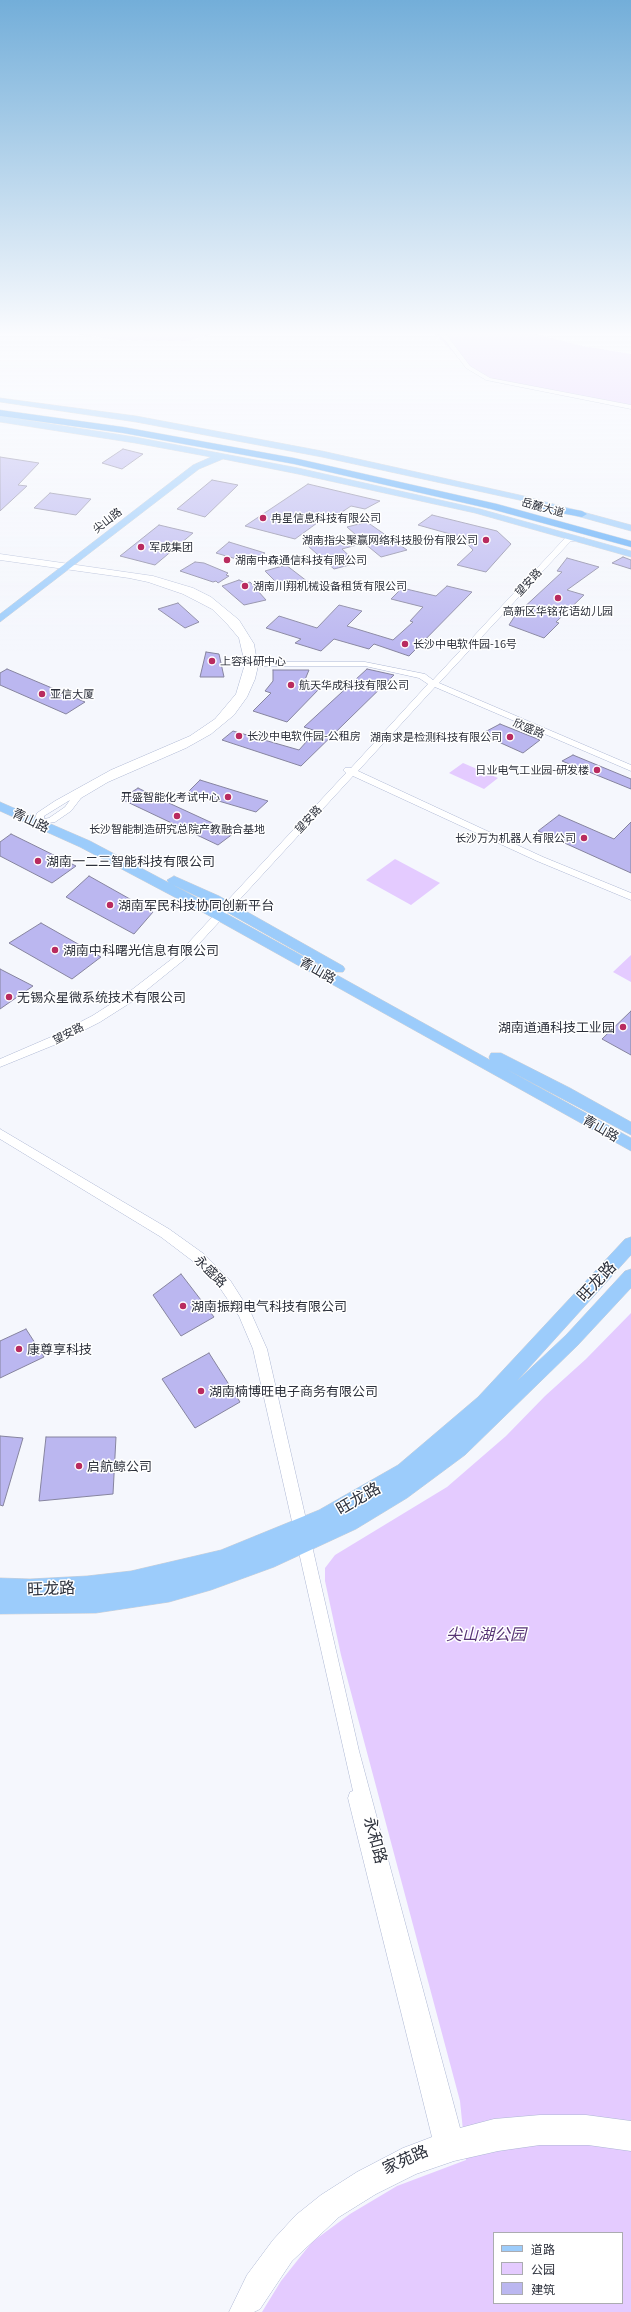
<!DOCTYPE html>
<meta charset="utf-8">
<style>
body{margin:0}
#map{position:relative;width:631px;height:2312px;overflow:hidden;background:#f5f7fd;font-family:Georgia,"Noto Sans SC",serif}
canvas{display:block}
.legend{position:absolute;left:493px;top:2232px;width:130px;height:72px;box-sizing:border-box;background:#fff;border:1px solid #abacb1;margin:0;padding:5px 7px;list-style:none;font-size:12px;color:#2c303b}
.legend li{display:flex;align-items:center;gap:8px;height:20px}
.legend b{width:20px;border:1px solid #abacb1}
</style>
<div id="map">
<canvas width="631" height="2312"></canvas>
<ul class="legend">
<li><b style="height:5px;background:#9cccfb"></b>道路</li>
<li><b style="height:11px;background:#e4cbff"></b>公园</li>
<li><b style="height:11px;background:#bbb7f0"></b>建筑</li>
</ul>
</div>
<script>
const c = document.querySelector('canvas').getContext('2d');
c.lineJoin = 'round';
function paint(path, color) { c.fillStyle = color; c.fill(path, 'evenodd'); }
const toPath = rows => new Path2D(rows.map(r => 'M' + r).join(''));
function stroke(path, color, width, dash) { c.strokeStyle = color; c.lineWidth = width; c.lineCap = dash ? 'butt' : 'round'; c.setLineDash(dash || []); c.stroke(path); }
function write(font, color, halo, rows, align = 'center') {
  c.font = font + ' Georgia,"Noto Sans SC",serif'; c.lineWidth = 3; c.setLineDash([]); c.textBaseline = 'middle'; c.strokeStyle = halo; c.fillStyle = color; for (const [text, x, y, turn = 0] of rows) {
    c.save(); c.translate(x, y); c.rotate((+turn || 0) * Math.PI / 180); c.textAlign = isNaN(turn) ? turn : align; if (halo) c.strokeText(text, 0, 0); c.fillText(text, 0, 0); c.restore();
  }
}
paint(toPath([
 [56,331,222,331,187,341,118,340],
 [432,331,524,331,582,346,631,354,631,407,500,382,468,367],
 [463,763,498,778,484,789,449,773],
 [395,859,440,883,411,905,366,880],
 [631,955,631,982,613,972],
 [631,1313,631,2312,262,2312,281,2281,312,2242,350,2214,397,2186,466,2160,460,2101,341,1655,325,1581,325,1568,335,1555,447,1487,506,1436,545,1396,586,1359],
 [494,2233,622,2233,622,2303,494,2303]
]), '#e4cbff');
const building = toPath([
 [123,449,143,454,122,469,102,463,123,449],
 [0,457,39,463,18,485,27,486,0,511,0,457],
 [212,480,238,485,205,517,177,509,212,480],
 [308,484,380,501,365,509,351,506,330,520,324,518,295,539,245,526,308,484],
 [50,493,91,499,76,515,34,508,50,493],
 [432,515,497,531,511,544,486,572,457,565,473,550,461,537,418,525,432,515],
 [367,522,407,550,381,557,364,543,342,549,357,563,334,569,308,546,328,539,334,543,356,535,347,527,367,522],
 [159,525,193,533,155,565,120,556,159,525],
 [229,542,265,553,250,563,216,553,229,542],
 [623,557,631,560,631,569,612,563,623,557],
 [567,558,599,567,567,590,584,595,556,622,559,623,544,638,509,625,518,611,520,611,562,572,557,571,567,558],
 [195,562,204,563,228,573,226,575,229,576,218,583,216,581,213,582,180,571,195,562],
 [286,565,312,585,285,591,265,571,286,565],
 [239,580,246,583,250,582,266,600,244,605,222,586,239,580],
 [447,586,472,592,409,656,374,644,369,649,334,639,321,651,295,643,301,639,266,628,279,616,317,628,339,605,362,611,347,626,393,640,413,622,410,621,423,607,391,599,402,588,436,596,447,586],
 [178,603,199,622,185,628,158,609,178,603],
 [206,652,219,654,224,677,200,677,206,652],
 [7,669,85,702,66,714,0,685,0,673,7,669],
 [367,669,394,675,301,766,222,740,233,731,299,750,316,731,304,727,367,669],
 [273,670,309,670,304,682,320,688,287,722,253,711,271,693,265,691,273,681,273,670],
 [500,724,540,740,523,753,481,734,500,724],
 [573,755,631,779,631,789,562,761,573,755],
 [200,780,268,801,256,812,188,792,200,780],
 [138,788,171,804,234,833,218,845,121,799,138,788],
 [559,815,614,839,631,822,631,873,538,831,559,815],
 [11,834,76,866,52,883,0,856,0,842,11,834],
 [89,876,153,912,134,934,66,897,89,876],
 [41,923,101,957,72,979,9,943,41,923],
 [0,969,33,986,0,1009,0,969],
 [631,1011,631,1055,602,1039,631,1011],
 [181,1274,214,1317,181,1336,153,1295,181,1274],
 [26,1329,44,1357,0,1378,0,1341,26,1329],
 [209,1353,240,1402,195,1428,162,1379,209,1353],
 [0,1436,23,1438,3,1506,0,1505,0,1436],
 [46,1437,116,1437,113,1494,39,1501,46,1437]
]);
paint(building, '#bbb7f0');
stroke(building, '#86849f', 1);
const minor = toPath([
 [430,331,445,333,470,366,490,378,631,405,631,409,486,380,466,368,441,335,430,331],
 [566,537,584,538,588,540,584,542,571,541,567,545,439,683,631,765,631,771,435,687,358,771,543,857,631,893,631,900,537,861,353,776,185,959,133,1001,100,1022,59,1043,0,1067,0,1059,51,1037,92,1016,125,995,177,955,346,773,343,770,345,768,351,768,428,684,419,678,365,666,258,666,255,679,247,697,234,715,211,734,186,748,108,782,81,798,71,811,55,822,35,825,33,823,37,813,55,801,111,770,190,736,215,719,236,694,245,664,239,638,228,625,212,609,183,594,148,582,129,578,0,560,0,554,153,576,193,588,211,597,239,620,254,644,257,662,365,662,425,674,433,680,566,537],
 [70,800,65,807,49,818,44,819,44,816,70,800],
 [0,1129,169,1229,204,1254,230,1280,251,1313,267,1349,359,1751,460,2128,494,2119,540,2115,586,2115,631,2121,631,2151,588,2145,540,2145,498,2151,454,2161,416,2174,376,2194,339,2217,292,2261,260,2309,254,2312,229,2312,247,2275,273,2240,296,2215,321,2195,357,2172,403,2148,432,2137,348,1798,350,1792,353,1791,253,1349,239,1316,220,1288,194,1262,161,1237,0,1139,0,1129]
]);
const major = toPath([
 [0,398,136,416,322,451,524,496,631,525,631,531,519,500,322,457,136,422,0,402,0,398],
 [0,416,135,437,298,468,480,509,631,551,631,557,475,513,298,474,223,459,199,469,0,622,0,614,193,465,211,457,135,443,0,422,0,416],
 [0,802,90,841,207,903,490,1060,489,1057,491,1053,501,1053,570,1088,631,1122,631,1135,506,1069,631,1138,631,1151,197,909,80,847,0,811,0,802],
 [174,876,219,896,343,966,345,969,343,972,333,972,209,902,169,883,167,880,174,876],
 [631,1237,631,1255,517,1381,566,1335,625,1271,631,1269,631,1288,578,1345,465,1455,407,1498,356,1529,274,1567,211,1590,169,1602,96,1613,0,1614,0,1578,30,1579,87,1576,131,1571,221,1550,319,1510,398,1465,478,1397,625,1239,631,1237]
]);
const highway = toPath([
 [0,410,123,427,294,458,497,504,631,541,631,547,491,509,294,464,123,433,0,416,0,410],
 [532,502,582,511,587,514,582,517,528,507,527,505,532,502]
]);
stroke(minor, '#aeb8d4', 1);
stroke(major, '#d1d1d4', 1);
stroke(highway, '#d1d1d4', 1);
paint(minor, '#fff');
paint(major, '#9cccfb');
paint(highway, '#5aaaf8');
const sky = c.createLinearGradient(0, 0, 0, 654);
sky.addColorStop(0, '#73aed9');
sky.addColorStop(0.51, '#fafbfe');
sky.addColorStop(1, '#fafbfe00');
c.fillStyle = sky;
c.fillRect(0, 0, 631, 654);
for (const [x, y, r, color] of [
 [263,518,4,"#b92b5f"],
 [486,540,4,"#b92b5f"],
 [141,547,4,"#b92b5f"],
 [227,560,4,"#b92b5f"],
 [245,586,4,"#b92b5f"],
 [558,598,4,"#b92b5f"],
 [405,644,4,"#b92b5f"],
 [212,661,4,"#b92b5f"],
 [291,685,4,"#b92b5f"],
 [42,694,4,"#b92b5f"],
 [239,736,4,"#b92b5f"],
 [510,737,4,"#b92b5f"],
 [597,770,4,"#b92b5f"],
 [228,797,4,"#b92b5f"],
 [177,816,4,"#b92b5f"],
 [584,838,4,"#b92b5f"],
 [38,861,4,"#b92b5f"],
 [110,905,4,"#b92b5f"],
 [55,950,4,"#b92b5f"],
 [9,997,4,"#b92b5f"],
 [623,1027,4,"#b92b5f"],
 [183,1306,4,"#b92b5f"],
 [19,1349,4,"#b92b5f"],
 [201,1391,4,"#b92b5f"],
 [79,1466,4,"#b92b5f"]
]) { const dot = new Path2D(); dot.arc(x, y, r, 0, 2 * Math.PI); c.fillStyle = color; c.fill(dot); stroke(dot, '#fff', 1.5); }
write('11px', '#2c303b', '#fff', [
 ["岳麓大道",543,507,15],
 ["尖山路",107,520,-38],
 ["望安路",528,582,-47],
 ["欣盛路",529,728,23],
 ["望安路",308,819,-47],
 ["望安路",68,1033,-27]
]);
write('11px', '#2c303b', '#fff', [
 ["冉星信息科技有限公司",271,518],
 ["湖南指尖聚赢网络科技股份有限公司",478,540,"right"],
 ["军成集团",149,547],
 ["湖南中森通信科技有限公司",235,560],
 ["湖南川翔机械设备租赁有限公司",253,586],
 ["高新区华铭花语幼儿园",558,611,"center"],
 ["长沙中电软件园-16号",413,644],
 ["上容科研中心",220,661],
 ["航天华成科技有限公司",299,685],
 ["亚信大厦",50,694],
 ["长沙中电软件园-公租房",247,736],
 ["湖南求是检测科技有限公司",502,737,"right"],
 ["日业电气工业园-研发楼",589,770,"right"],
 ["开盛智能化考试中心",220,797,"right"],
 ["长沙智能制造研究总院产教融合基地",177,829,"center"],
 ["长沙万为机器人有限公司",576,838,"right"]
], 'left');
write('13px', '#2c303b', '#fff', [
 ["青山路",31,820,25],
 ["青山路",318,970,29],
 ["青山路",601,1128,30],
 ["永盛路",211,1271,45]
]);
write('13px', '#2c303b', '#fff', [
 ["湖南一二三智能科技有限公司",46,861],
 ["湖南军民科技协同创新平台",118,905],
 ["湖南中科曙光信息有限公司",63,950],
 ["无锡众星微系统技术有限公司",17,997],
 ["湖南道通科技工业园",615,1027,"right"],
 ["湖南振翔电气科技有限公司",191,1306],
 ["康尊享科技",27,1349],
 ["湖南楠博旺电子商务有限公司",209,1391],
 ["启航鲸公司",87,1466]
], 'left');
write('16px', '#2c303b', '#fff', [
 ["旺龙路",596,1281,-47],
 ["旺龙路",358,1498,-30],
 ["旺龙路",51,1588,-2],
 ["永和路",376,1840,75],
 ["家苑路",405,2159,-24]
]);
write('italic 16px', '#573475', '#fff', [
 ["尖山湖公园",486,1634]
]);
</script>
